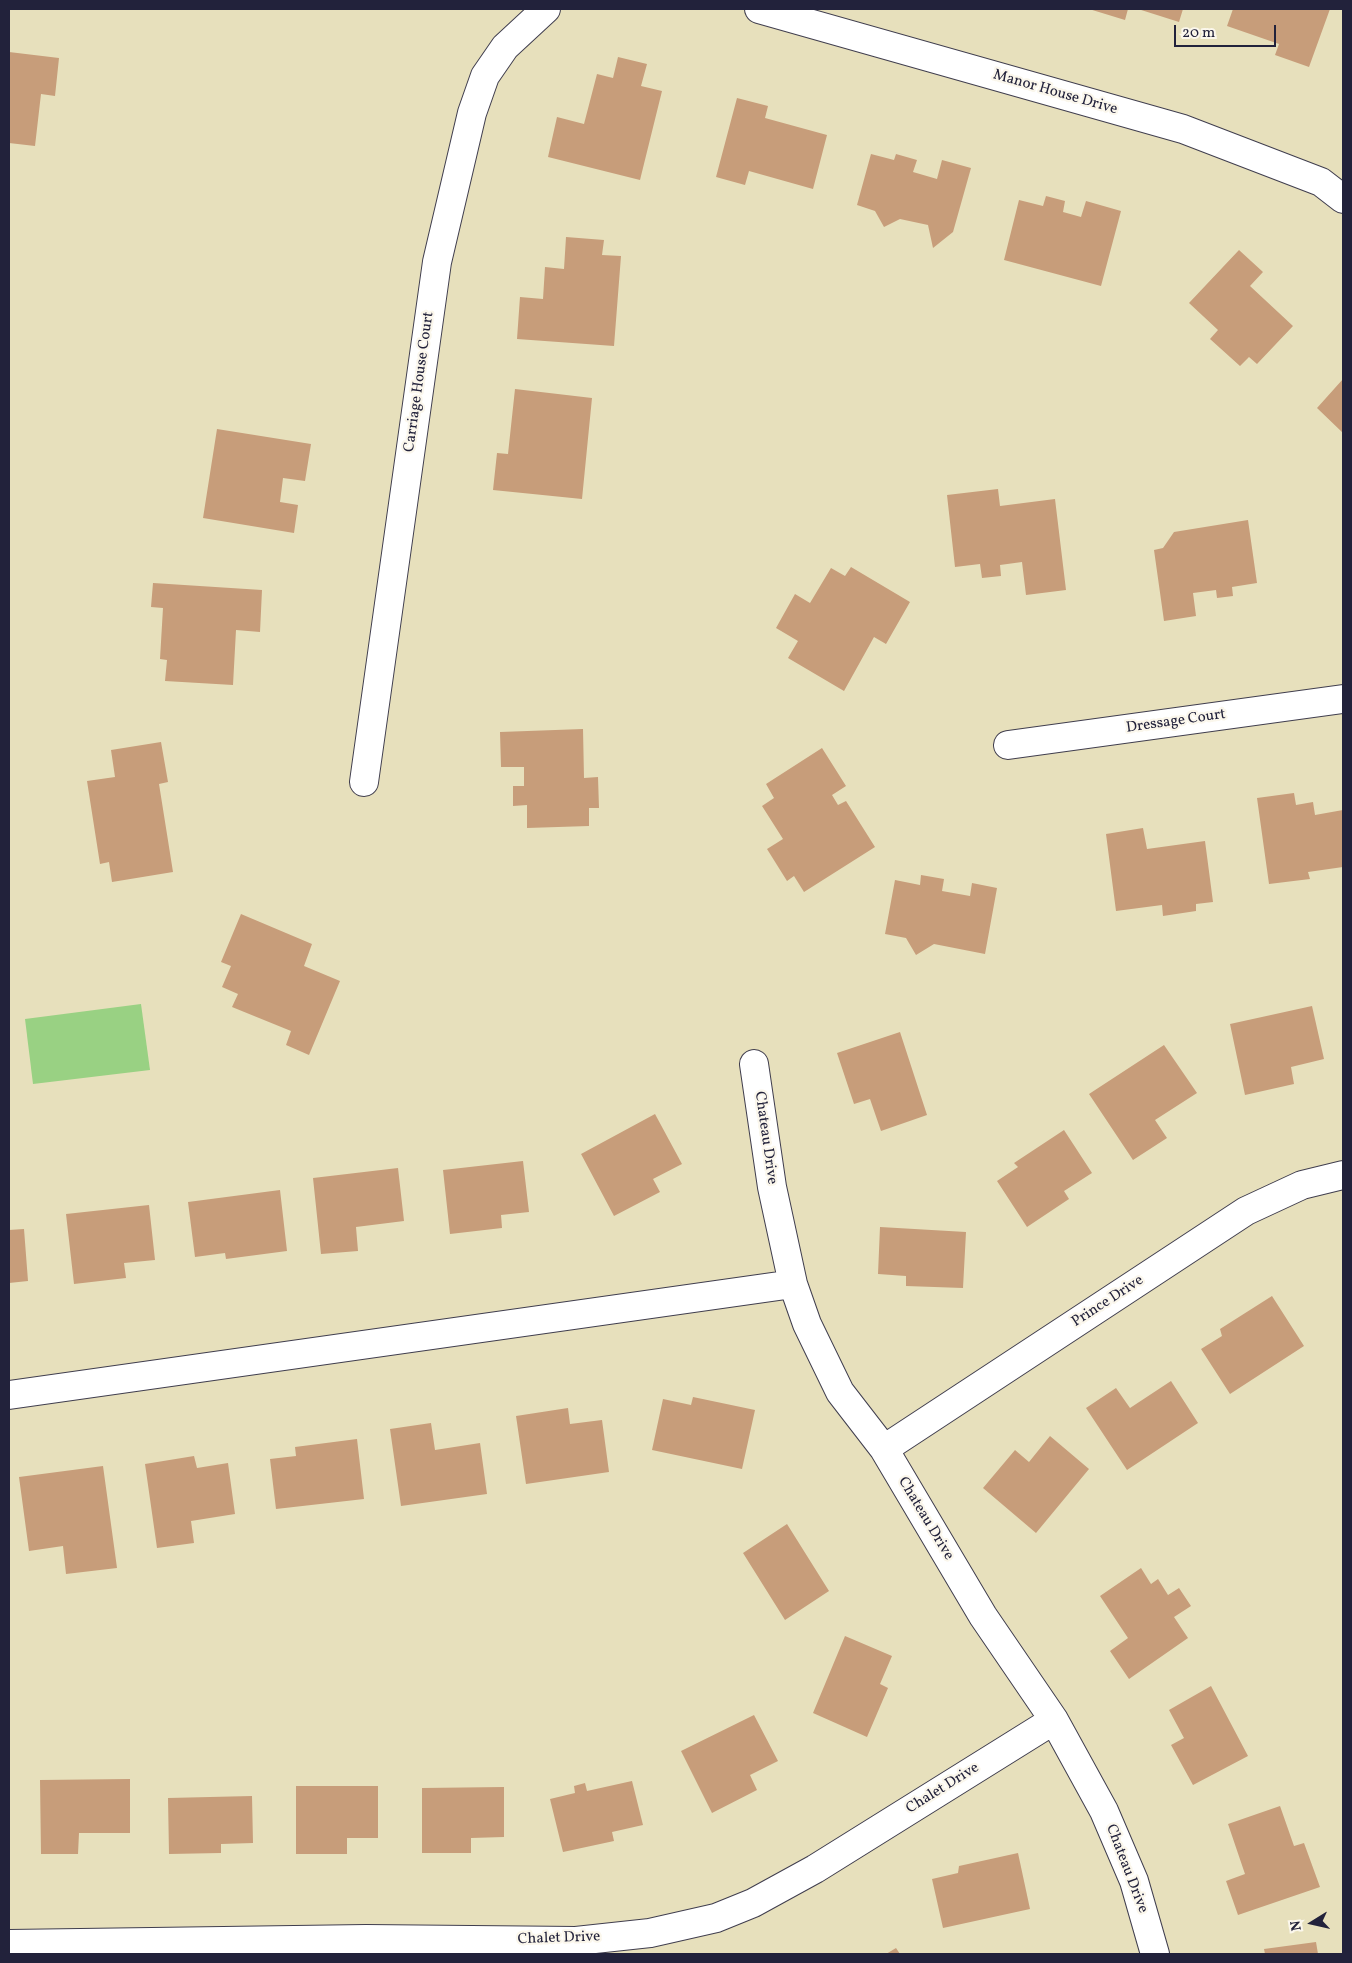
<!DOCTYPE html>
<style>
body{margin:0}
#map{position:relative;width:1352px;height:1963px;overflow:hidden;background:#e7e0bc;font-family:Vollkorn,serif}
canvas{display:block}
.frame{position:absolute;inset:0;border:10px solid #22223b;pointer-events:none}
.north{position:absolute;left:1287px;top:1898px;width:50px;height:50px;-webkit-text-stroke:4px #fbf7ec;paint-order:stroke;rotate:260deg;font-size:14px;font-weight:700;line-height:20px;text-align:center;color:#22223b}
.north::after{content:'';display:block;margin:auto;width:18px;height:22px;background:#22223b;clip-path:polygon(50% 0,100% 100%,50% 72%,0 100%)}
.scale{position:absolute;left:1174px;top:25px;width:102px;height:22px;box-sizing:border-box;border:2px solid #22223b;border-top:0;padding-left:6px;font-size:15px;line-height:18px;white-space:nowrap;color:#22223b;-webkit-text-stroke:4px #fbf7ec;paint-order:stroke}
</style>
<div id="map">
<canvas width="1352" height="1963"></canvas>
<div class="frame"></div>
<div class="north">N</div>
<div class="scale">20 m</div>
</div>
<script>
const c = document.querySelector('canvas').getContext('2d');
c.lineJoin = 'round';
function paint(path, color) { c.fillStyle = color; c.fill(path, 'evenodd'); }
const toPath = rows => new Path2D(rows.map(r => 'M' + r).join(''));
function stroke(path, color, width, dash) { c.strokeStyle = color; c.lineWidth = width; c.lineCap = dash ? 'butt' : 'round'; c.setLineDash(dash || []); c.stroke(path); }
function write(font, color, halo, rows, align = 'center') {
  c.font = font + ' Vollkorn,serif'; c.lineWidth = 4.5; c.setLineDash([]); c.textBaseline = 'middle'; c.strokeStyle = halo; c.fillStyle = color; for (const [text, x, y, turn = 0] of rows) {
    c.save(); c.translate(x, y); c.rotate((+turn || 0) * Math.PI / 180); c.textAlign = isNaN(turn) ? turn : align; if (halo) c.strokeText(text, 0, 0); c.fillText(text, 0, 0); c.restore();
  }
}
paint(toPath([
 [141,1004,150,1070,33,1084,25,1019]
]), '#99d183');
paint(toPath([
 [1089,9,1128,9,1125,20],
 [1138,9,1183,9,1179,22],
 [1233,9,1330,9,1309,67,1275,55,1279,44,1227,26],
 [9,52,59,58,55,96,41,94,35,146,9,143],
 [618,57,647,64,641,86,662,91,640,180,548,157,557,117,584,124,597,74,613,78],
 [737,98,768,106,765,118,827,135,813,189,749,171,745,185,716,177],
 [871,154,894,160,896,154,917,160,913,172,937,179,942,160,971,168,953,232,933,248,928,225,900,219,884,227,875,211,857,205],
 [1046,196,1065,201,1063,212,1081,217,1086,201,1121,211,1101,286,1004,260,1019,200,1043,206],
 [566,237,604,240,602,255,621,256,614,346,517,339,520,297,543,299,545,267,564,269],
 [1239,250,1263,272,1250,286,1293,326,1257,364,1249,357,1240,366,1210,339,1218,330,1189,303],
 [1343,379,1343,433,1317,408],
 [515,389,592,398,582,499,493,490,497,453,508,454],
 [217,429,311,444,305,481,283,478,280,502,298,505,294,533,203,518],
 [998,489,1000,506,1055,499,1066,590,1026,595,1022,562,1000,565,1001,576,982,578,980,564,955,567,947,495],
 [1248,520,1257,583,1232,587,1233,596,1217,598,1216,590,1193,593,1196,616,1164,621,1154,550,1163,548,1174,532],
 [851,567,910,602,886,644,874,637,844,691,788,658,798,641,776,628,795,594,810,603,831,568,845,576],
 [153,583,262,590,260,632,236,630,233,685,165,681,167,660,160,659,163,608,151,607],
 [583,729,584,778,598,777,599,808,589,808,589,826,527,828,527,805,513,806,513,786,524,786,524,767,501,767,500,732],
 [161,742,168,782,159,784,173,872,112,882,109,862,100,864,87,781,115,777,111,750],
 [822,748,846,786,832,795,838,805,846,801,875,847,804,892,794,876,787,881,767,849,783,839,762,806,774,798,766,784],
 [1294,793,1296,805,1313,802,1315,815,1343,810,1343,867,1308,872,1310,879,1269,884,1257,798],
 [1143,828,1147,849,1205,841,1213,902,1196,904,1196,911,1163,916,1162,905,1116,911,1106,834],
 [921,875,944,879,942,891,970,896,972,883,997,888,985,954,934,944,916,955,906,938,885,934,895,880,920,885],
 [241,914,312,944,304,966,340,981,309,1055,286,1045,291,1031,232,1007,238,994,222,987,231,966,221,962],
 [1312,1006,1324,1059,1291,1067,1294,1084,1245,1095,1230,1024],
 [900,1032,927,1115,881,1131,870,1099,854,1104,837,1053],
 [1164,1045,1197,1093,1155,1120,1167,1138,1133,1160,1089,1094],
 [655,1114,682,1164,653,1179,660,1192,614,1216,581,1154],
 [1064,1130,1092,1173,1064,1191,1069,1199,1027,1227,997,1181,1018,1167,1014,1163],
 [523,1161,529,1212,501,1215,502,1228,450,1234,443,1170],
 [398,1168,404,1221,356,1227,358,1251,321,1254,313,1178],
 [280,1190,287,1251,226,1259,225,1253,195,1257,188,1202],
 [149,1205,155,1260,124,1263,126,1278,74,1284,66,1214],
 [880,1227,966,1232,963,1288,906,1286,906,1276,878,1274],
 [24,1229,28,1281,9,1283,9,1230],
 [1272,1296,1304,1346,1230,1394,1201,1349,1222,1336,1220,1329],
 [1171,1381,1198,1423,1127,1470,1086,1408,1116,1388,1130,1408],
 [693,1397,755,1410,742,1469,652,1450,663,1399,691,1405],
 [568,1408,570,1424,602,1420,609,1472,526,1484,516,1416],
 [431,1423,435,1450,480,1443,487,1494,401,1506,390,1429],
 [1050,1436,1089,1469,1036,1533,983,1488,1015,1450,1029,1462],
 [357,1439,364,1499,276,1509,270,1459,296,1456,295,1447],
 [194,1456,197,1468,228,1463,235,1514,191,1521,194,1543,157,1548,145,1464],
 [103,1466,117,1568,66,1574,63,1546,29,1551,19,1477],
 [787,1524,829,1591,785,1620,743,1553],
 [1141,1568,1151,1584,1158,1579,1168,1595,1179,1588,1191,1606,1174,1617,1188,1638,1129,1679,1110,1651,1128,1638,1100,1596],
 [845,1636,892,1656,880,1684,888,1688,867,1737,813,1713],
 [1211,1686,1248,1756,1193,1785,1171,1745,1184,1738,1169,1710],
 [754,1715,778,1761,750,1775,757,1790,712,1813,681,1751],
 [130,1779,130,1833,79,1833,78,1854,41,1854,40,1780],
 [632,1781,643,1825,612,1832,614,1841,563,1852,550,1799,575,1793,574,1786,585,1783,587,1791],
 [296,1786,378,1786,378,1838,347,1838,347,1854,296,1854],
 [504,1787,504,1837,471,1838,471,1853,422,1853,422,1788],
 [252,1796,253,1843,221,1844,221,1853,169,1854,168,1798],
 [1280,1806,1294,1846,1304,1843,1320,1887,1238,1915,1226,1881,1245,1874,1228,1824],
 [1018,1853,1030,1909,943,1928,932,1879,958,1873,959,1866],
 [1316,1942,1318,1954,1265,1954,1264,1949],
 [896,1948,900,1954,886,1954]
]), '#c79d7a');
const street = toPath([
 [759,9,1183,129,1321,182,1343,199],
 [1008,745,1343,699],
 [364,782,437,262,472,113,485,76,505,47,546,9],
 [754,1064,772,1187,793,1284,807,1324,840,1392,884,1449,983,1616,1054,1720,1104,1811,1134,1881,1155,1954],
 [9,1395,793,1284],
 [884,1449,1246,1211,1302,1185,1343,1175],
 [9,1944,366,1939,576,1941,650,1933,716,1918,753,1903,815,1869,1054,1720]
]);
stroke(street, '#403e4e', 30);
stroke(street, '#fff', 28);
write('15px', '#22223b', '#fbf7ec', [
 ["Manor House Drive",1055,93,16],
 ["Carriage House Court",420,382,-82],
 ["Dressage Court",1176,722,-8],
 ["Chateau Drive",765,1138,82],
 ["Prince Drive",1108,1302,-33],
 ["Chateau Drive",925,1519,59],
 ["Chalet Drive",943,1789,-32],
 ["Chateau Drive",1126,1869,69],
 ["Chalet Drive",559,1939,-2]
]);
</script>
